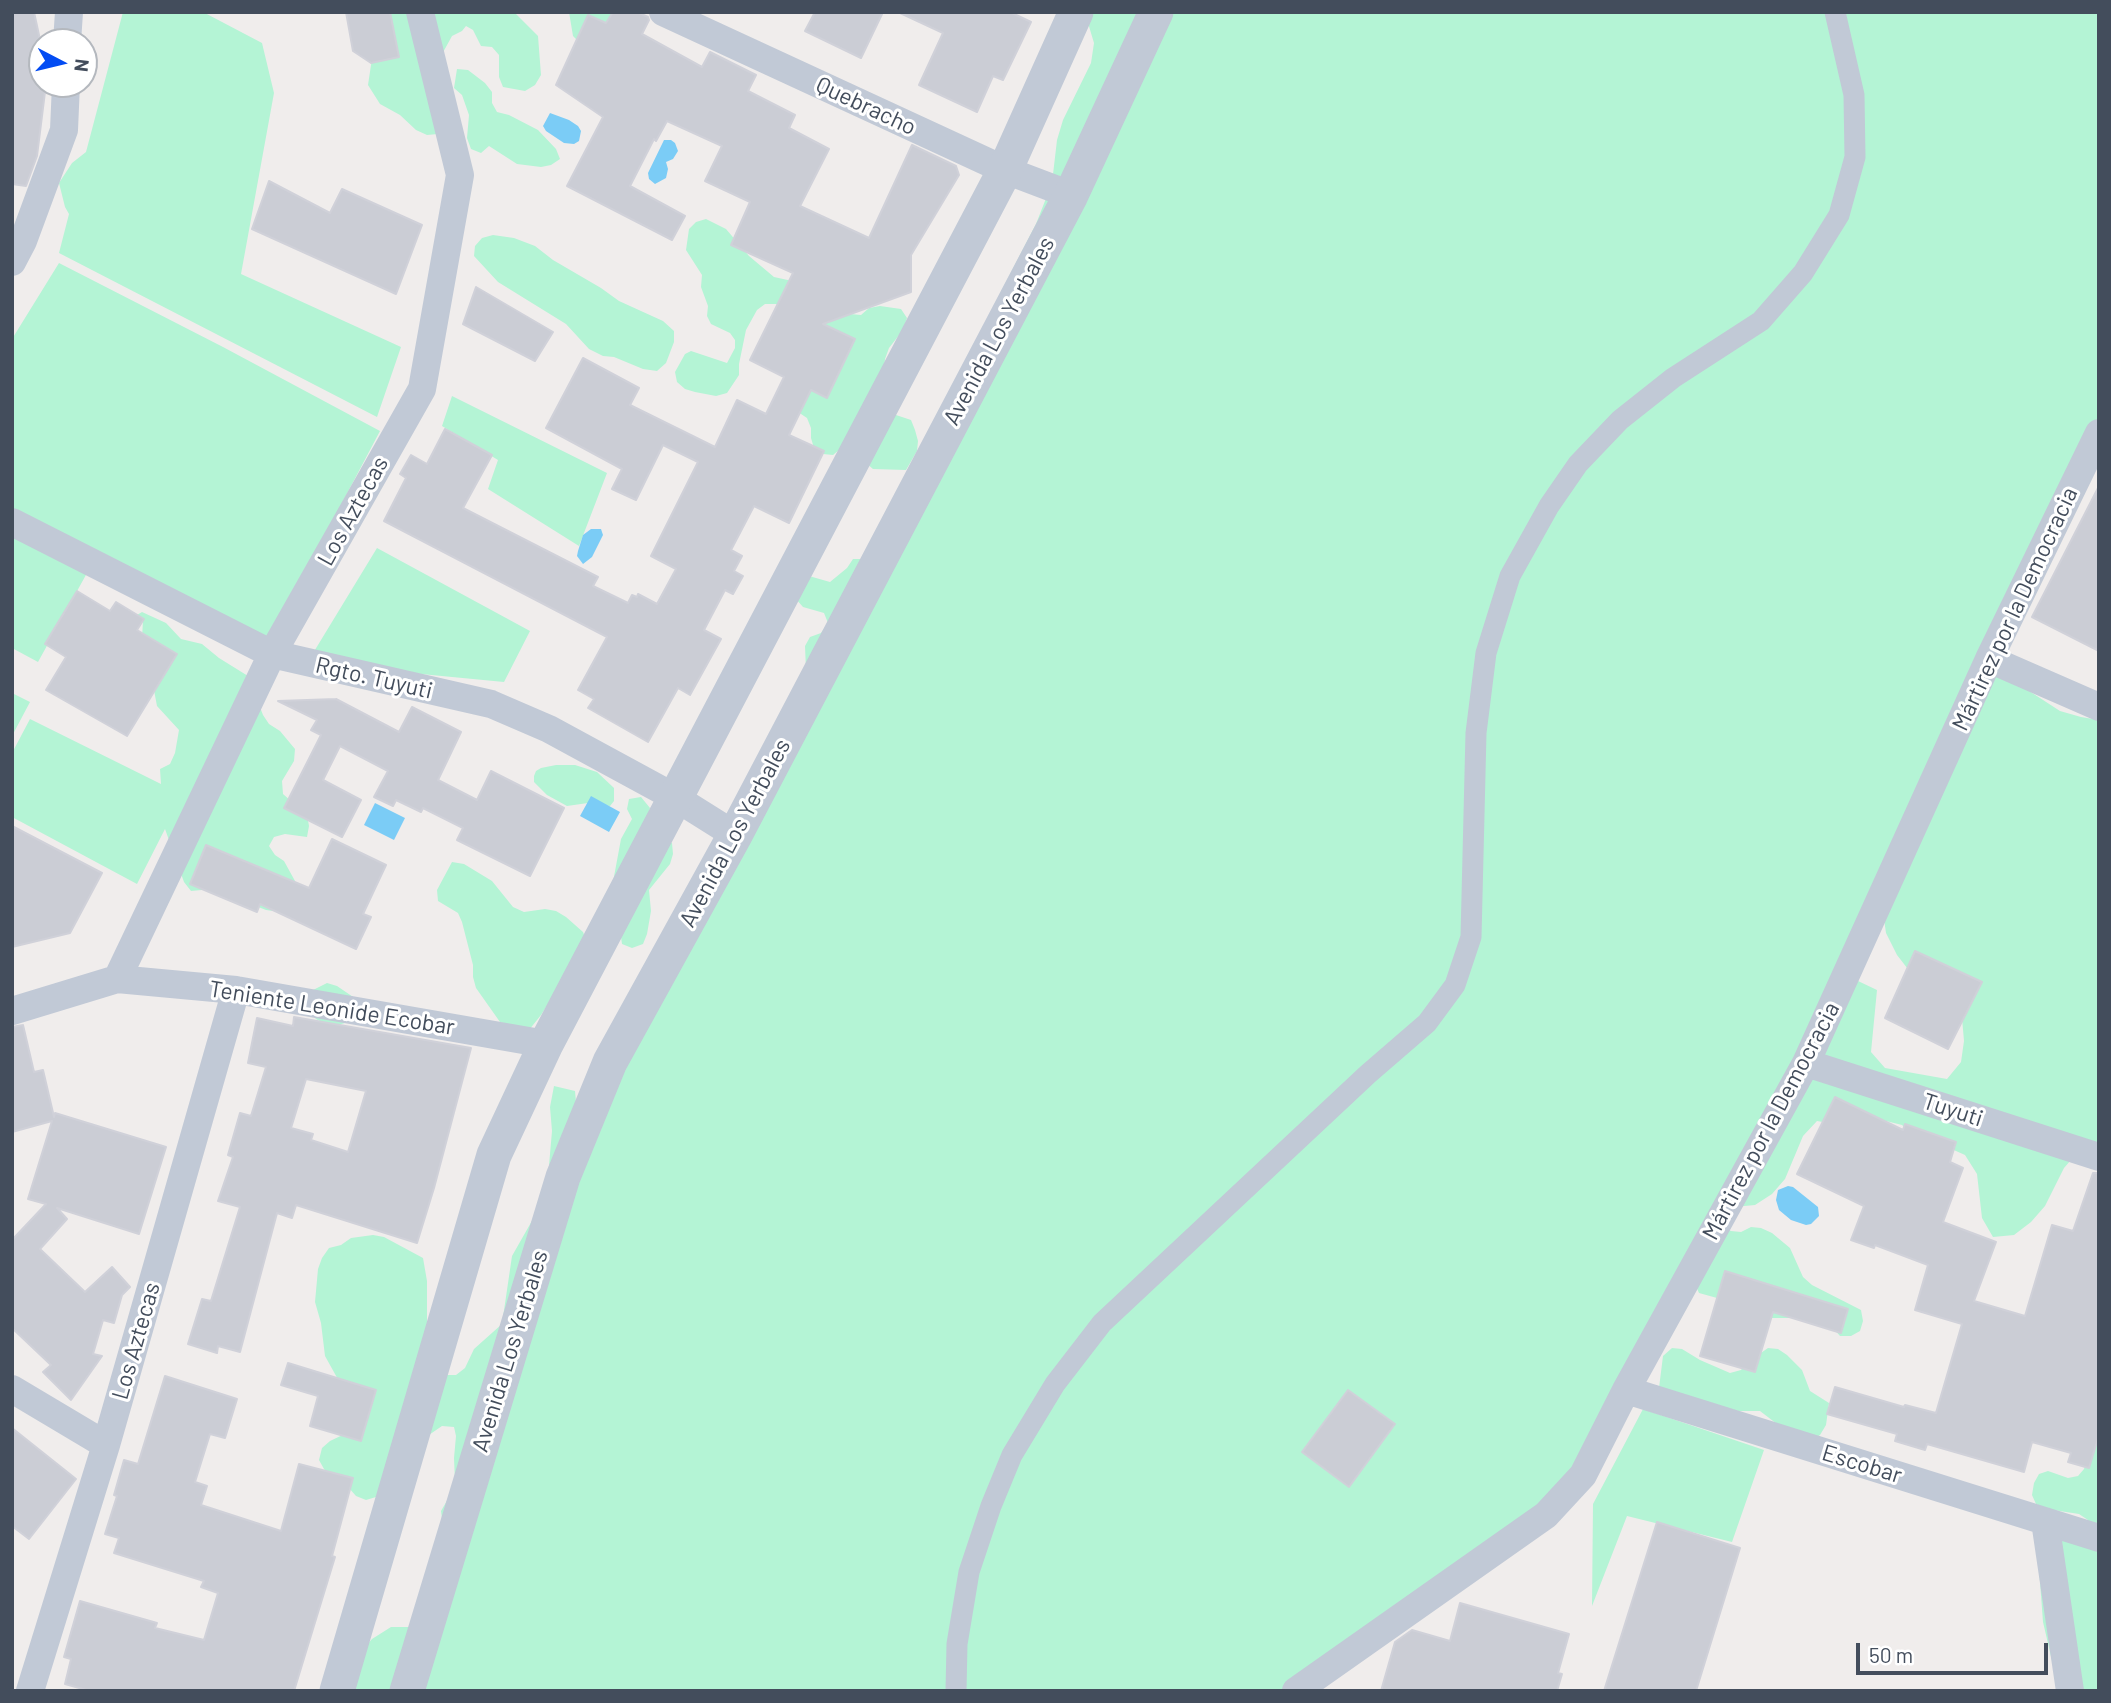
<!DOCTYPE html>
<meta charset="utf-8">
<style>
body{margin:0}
#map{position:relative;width:2111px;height:1703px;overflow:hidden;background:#f0edec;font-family:Barlow,sans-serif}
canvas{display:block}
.frame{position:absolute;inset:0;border:14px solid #434d5c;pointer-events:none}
.north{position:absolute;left:28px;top:28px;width:70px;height:70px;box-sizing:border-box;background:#fff;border:2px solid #b4b8be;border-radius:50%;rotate:97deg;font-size:19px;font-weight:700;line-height:28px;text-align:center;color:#434d5c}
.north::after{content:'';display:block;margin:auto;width:24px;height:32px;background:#034cf3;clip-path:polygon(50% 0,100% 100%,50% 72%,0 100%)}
.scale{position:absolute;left:1856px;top:1643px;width:192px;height:32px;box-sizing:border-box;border:4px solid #434d5c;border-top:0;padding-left:9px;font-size:21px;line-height:24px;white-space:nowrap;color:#434d5c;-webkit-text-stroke:5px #fff;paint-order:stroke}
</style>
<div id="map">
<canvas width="2111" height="1703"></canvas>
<div class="frame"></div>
<div class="north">N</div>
<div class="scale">50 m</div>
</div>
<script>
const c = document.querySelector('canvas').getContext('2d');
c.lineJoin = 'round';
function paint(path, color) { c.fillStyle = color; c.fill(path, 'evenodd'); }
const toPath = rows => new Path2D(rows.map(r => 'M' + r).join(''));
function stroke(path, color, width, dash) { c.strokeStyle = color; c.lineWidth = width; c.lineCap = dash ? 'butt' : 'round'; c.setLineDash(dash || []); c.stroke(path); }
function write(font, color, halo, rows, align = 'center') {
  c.font = font + ' Barlow,sans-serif'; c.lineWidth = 6; c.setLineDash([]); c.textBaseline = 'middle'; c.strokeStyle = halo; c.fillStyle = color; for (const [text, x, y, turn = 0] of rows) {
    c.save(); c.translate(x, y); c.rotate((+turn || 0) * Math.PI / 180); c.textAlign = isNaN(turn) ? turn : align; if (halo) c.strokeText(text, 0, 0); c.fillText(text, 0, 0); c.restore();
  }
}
paint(toPath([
 [123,12,203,12,262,43,274,93,241,274,401,347,377,417,59,253,69,214,65,207,59,183,72,163,86,152],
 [379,12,514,12,538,36,541,75,535,85,525,91,503,87,499,77,499,55,492,47,481,46,473,30,466,26,462,31,452,36,441,56,438,134,427,135,416,130,400,115,380,104,368,85],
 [569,12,624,12,580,43,573,36],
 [1082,12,2099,12,2099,433,1985,669,2023,687,2060,711,2081,717,2099,720,2099,1144,2078,1152,2064,1168,2045,1206,2031,1222,2014,1235,1993,1237,1982,1218,1977,1174,1965,1155,1947,1147,1925,1145,1902,1125,1882,1120,1840,1125,1817,1121,1803,1136,1785,1179,1772,1194,1755,1205,1734,1207,1722,1226,1731,1231,1741,1232,1751,1227,1761,1228,1772,1233,1790,1248,1803,1277,1812,1285,1861,1310,1863,1321,1860,1331,1851,1336,1840,1336,1833,1328,1806,1318,1772,1318,1764,1311,1699,1293,1695,1284,1583,1475,1296,1691,346,1691,365,1647,372,1639,391,1627,412,1627,444,1534,441,1511,452,1492,455,1482,454,1458,456,1436,454,1427,442,1426,423,1439,376,1497,366,1500,356,1496,349,1488,331,1478,324,1469,319,1460,322,1448,330,1441,351,1431,340,1383,325,1356,321,1323,315,1302,318,1269,322,1258,329,1248,341,1245,351,1238,373,1235,384,1237,423,1258,427,1281,427,1324,445,1375,456,1375,465,1368,474,1349,502,1324,512,1256,533,1219,548,1177,552,1131,550,1107,554,1086,575,1091,579,1135,806,670,805,646,810,637,821,633,828,623,824,613,803,607,795,598,809,576,830,582,847,568,853,559,863,559,1036,224,1052,183,1057,140,1063,120,1091,63,1094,43,1088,23],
 [1883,912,1886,933,1897,955,1911,973,1962,1018,1964,1041,1961,1062,1947,1079,1885,1068,1871,1052,1877,990,1858,981],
 [457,69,468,70,485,83,492,92,492,103,497,112,509,115,538,130,556,149,560,159,551,165,541,167,517,164,489,146,481,153,471,149,467,138,469,115,462,95,454,88],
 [706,219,726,229,749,256,774,277,806,284,850,314,861,315,869,308,880,306,901,309,907,318,903,330,889,348,885,359,881,398,890,413,911,420,915,430,918,441,917,451,906,470,873,469,845,445,833,455,823,454,814,448,811,438,811,428,807,418,798,412,787,309,776,304,765,304,757,310,746,330,739,364,739,375,727,393,716,396,695,392,685,389,677,382,675,372,685,354,691,351,727,363,735,348,735,340,730,333,711,324,707,316,708,306,701,287,702,275,686,250,689,229,696,222],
 [493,235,514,238,535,246,553,260,601,288,619,301,663,321,674,331,674,342,666,363,657,371,643,369,614,357,603,356,589,349,566,324,498,282,474,256,475,246,482,238],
 [59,263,223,347,380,431,313,558,269,653,12,519,12,339],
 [452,396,607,473,579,546,488,489,498,460,442,426],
 [12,532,87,573,38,662,12,648],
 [377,548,530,631,504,682,307,663],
 [142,612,166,623,181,639,202,644,219,658,248,676,263,715,269,724,280,731,295,749,294,761,282,781,283,794,307,815,309,826,307,837,285,834,274,837,269,846,275,855,284,861,295,881,295,893,287,913,266,910,212,889,191,891,184,882,165,829,137,884,12,817,12,753,30,719,161,784,160,769,170,764,175,753,179,730,157,706,153,685,141,658,143,620,132,618],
 [12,693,30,702,12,736],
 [556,765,575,765,597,772,614,788,614,801,610,806,588,803,567,806,547,795,534,782,534,776,536,771,541,768],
 [641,797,650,808,645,830,672,843,673,854,670,864,649,890,651,911,647,934,643,944,632,948,622,944,613,882,621,839,632,819,627,809,629,799],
 [452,862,464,864,492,881,513,907,524,912,545,909,556,911,566,917,583,932,587,942,541,1015,529,1030,500,1022,476,988,473,977,473,965,462,922,458,913,438,901,437,890],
 [327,983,337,986,362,1003,359,1019,338,1025,326,1024,316,1019,312,1015,313,990],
 [1672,1348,1682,1349,1700,1360,1730,1373,1741,1370,1748,1362,1768,1348,1778,1349,1787,1355,1802,1370,1810,1391,1829,1403,1826,1425,1820,1435,1811,1442,1777,1424,1760,1411,1738,1411,1659,1388,1663,1356],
 [1643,1409,1764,1450,1732,1542,1627,1516,1592,1606,1593,1504],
 [2099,1424,2099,1691,2059,1691,2043,1622,2038,1555,2056,1540,2093,1528,2088,1520,2079,1514,2047,1509,2036,1504,2032,1495,2034,1483,2039,1474,2048,1471,2068,1478,2078,1476,2084,1469]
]), '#b4f4d5');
paint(toPath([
 [550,113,569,120,578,126,581,131,579,141,574,144,564,143,546,131,543,126],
 [664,140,671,140,675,143,678,151,673,159,666,162,668,169,666,178,655,184,649,179,648,173],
 [591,529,601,529,603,535,592,557,583,564,577,556,578,551,583,535],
 [591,796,620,812,609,832,580,816],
 [375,803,405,818,394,840,364,825],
 [1788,1186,1793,1187,1818,1207,1819,1216,1811,1224,1806,1225,1791,1220,1779,1210,1776,1200,1778,1190]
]), '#7bccf6');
const building = toPath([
 [12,12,34,12,42,49,42,84,46,84,37,156,26,186,12,184,12,12],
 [346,12,390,12,399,57,371,63,353,51,346,12],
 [613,12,637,12,648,17,649,20,642,34,702,67,710,52,756,75,748,91,795,115,789,128,829,149,800,206,869,238,912,145,956,166,959,175,911,255,911,292,823,324,855,339,827,398,811,390,789,435,824,451,789,523,754,506,731,550,742,556,734,571,743,576,733,594,725,590,704,630,721,639,690,695,678,688,648,742,588,708,594,699,578,690,607,637,384,521,406,478,400,474,411,455,427,464,445,429,492,455,463,508,598,577,593,586,628,603,632,595,637,597,638,594,657,604,676,569,651,556,698,462,663,445,636,500,612,489,622,469,546,428,583,358,639,388,630,405,715,447,737,400,766,414,784,377,750,360,793,273,731,245,750,202,705,181,722,146,667,121,656,141,654,139,630,186,685,216,672,240,567,186,603,117,556,85,588,15,606,23,613,12],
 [815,12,883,12,861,58,805,31,815,12],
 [898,12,1010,12,1031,22,1003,80,993,76,977,112,919,85,943,33,898,12],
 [269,181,330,213,342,189,422,225,396,294,252,229,269,181],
 [476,287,553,332,535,361,463,324,476,287],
 [2099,486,2099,651,2032,617,2099,486],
 [77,591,110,611,116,602,144,619,137,630,177,654,127,736,46,690,66,657,45,644,77,591],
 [336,699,399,732,412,707,461,732,438,780,477,800,491,771,564,808,530,876,457,840,463,828,423,808,421,812,396,800,393,806,374,797,388,771,340,746,323,780,361,800,342,837,284,808,321,735,311,730,317,720,278,701,336,699],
 [12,826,102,873,70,933,12,947,12,826],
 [332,839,386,865,363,914,371,917,356,949,260,904,257,912,190,884,206,845,309,888,332,839],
 [1915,951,1982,982,1948,1049,1885,1018,1915,951],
 [294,1017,471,1048,434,1188,417,1243,296,1205,292,1218,277,1213,240,1352,218,1346,217,1353,188,1344,202,1299,211,1301,240,1207,218,1201,233,1157,228,1155,240,1113,251,1116,266,1067,248,1063,257,1018,293,1026,294,1017],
 [306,1079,366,1091,348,1152,311,1140,313,1134,291,1128,306,1079],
 [23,1025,34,1072,43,1070,54,1117,55,1113,166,1147,139,1234,57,1208,67,1219,40,1249,85,1292,112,1267,130,1287,122,1295,114,1323,103,1320,93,1354,102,1356,71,1400,43,1372,51,1365,12,1328,12,1240,46,1204,28,1199,52,1121,12,1132,12,1027,23,1025],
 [1835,1097,1903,1130,1905,1124,1956,1142,1950,1162,1963,1168,1943,1222,1996,1242,1974,1301,2025,1316,2052,1225,2073,1231,2093,1173,2099,1173,2099,1435,2089,1468,2068,1462,2071,1453,2032,1442,2024,1472,1927,1444,1925,1450,1895,1441,1897,1434,1827,1414,1835,1387,1904,1407,1905,1405,1936,1413,1962,1324,1915,1310,1928,1265,1875,1245,1874,1248,1851,1240,1864,1206,1797,1174,1835,1097],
 [1725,1271,1848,1309,1841,1333,1773,1312,1755,1372,1700,1356,1725,1271],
 [288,1363,376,1390,361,1441,310,1426,318,1396,281,1385,288,1363],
 [165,1376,237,1399,225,1438,210,1434,195,1482,207,1486,201,1505,281,1531,299,1464,353,1478,332,1556,335,1557,294,1691,90,1691,65,1684,71,1659,64,1657,80,1601,157,1623,155,1628,204,1640,218,1593,201,1587,204,1581,114,1553,119,1538,105,1534,117,1496,114,1495,124,1460,138,1464,165,1376],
 [1348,1390,1395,1424,1349,1487,1302,1452,1348,1390],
 [12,1428,76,1479,29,1539,12,1526,12,1428],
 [1657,1522,1740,1548,1696,1691,1604,1691,1657,1522],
 [1460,1603,1569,1634,1558,1673,1562,1674,1557,1691,1381,1691,1395,1642,1412,1630,1450,1641,1460,1603]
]);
paint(building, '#cbcdd5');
stroke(building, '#d0d1d9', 2);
stroke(toPath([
 [956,1691,957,1644,969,1572,991,1506,1012,1455,1055,1384,1102,1323,1368,1074,1427,1023,1455,985,1471,937,1476,733,1486,653,1510,576,1549,506,1578,464,1620,420,1673,378,1761,321,1803,273,1839,215,1855,157,1854,95,1835,12]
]), '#c1c9d6', 21);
stroke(toPath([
 [663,12,1005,170,1071,195],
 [67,42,69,12],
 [12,262,23,241,64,130,66,84],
 [12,522,272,654,491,704,549,729,676,798,735,835],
 [1989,659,2099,707],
 [117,979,272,654,422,389,460,175,420,12],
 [12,1011,117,979,236,990,546,1044],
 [1806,1063,2099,1157],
 [12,1389,106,1445],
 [1626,1390,2099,1538],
 [2045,1521,2070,1691],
 [30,1691,106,1445,236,990],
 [1296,1691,1546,1515,1583,1475,1626,1390,1806,1063,1989,659,2099,433]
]), '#c1c9d6', 28);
stroke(toPath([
 [337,1691,494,1155,546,1044,1005,170,1076,12],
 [407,1691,563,1177,610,1062,735,835,1071,195,1156,12]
]), '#c1c9d6', 35);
write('23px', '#434d5c', '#fff', [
 ["Quebracho",866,106,25],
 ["Avenida Los Yerbales",999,331,-62],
 ["Los Aztecas",353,511,-61],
 ["Mártirez por la Democracia",2015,609,-65],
 ["Rgto. Tuyuti",374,678,13],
 ["Avenida Los Yerbales",735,833,-62],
 ["Teniente Leonide Ecobar",332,1008,9],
 ["Tuyuti",1953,1110,18],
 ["Mártirez por la Democracia",1771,1121,-62],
 ["Los Aztecas",136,1341,-74],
 ["Avenida Los Yerbales",510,1351,-73],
 ["Escobar",1862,1464,17]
]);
</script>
